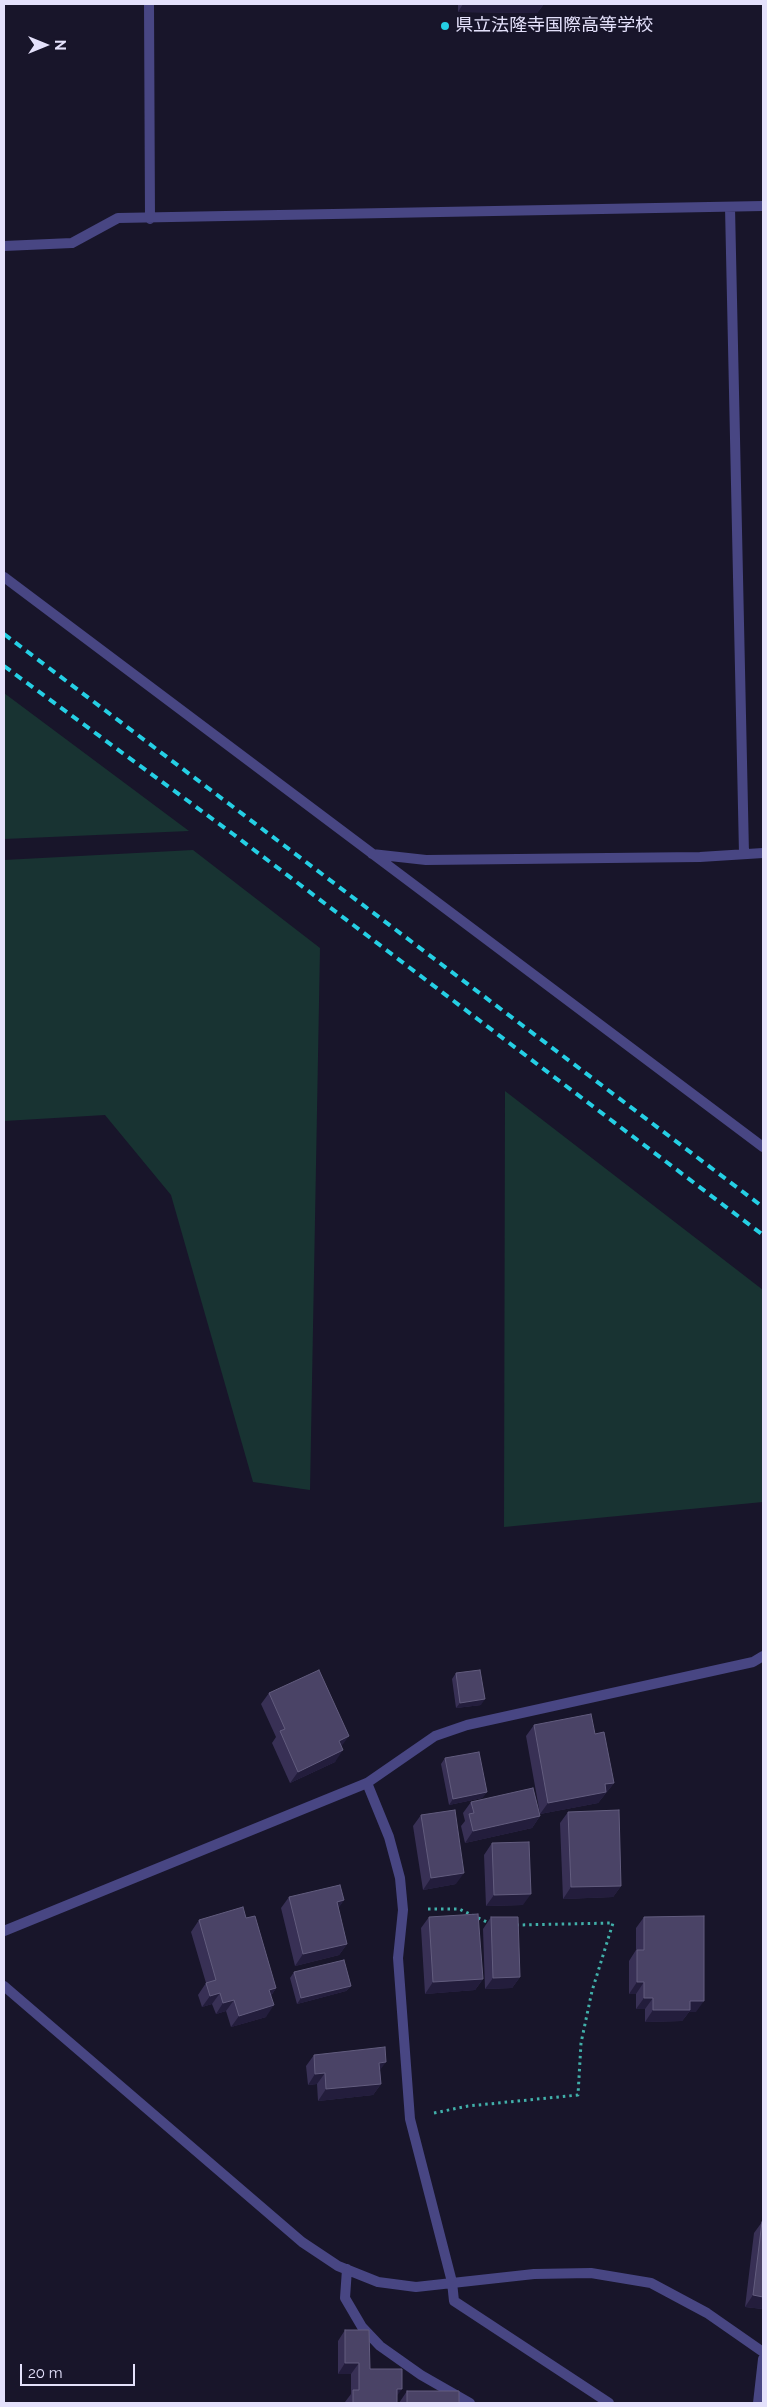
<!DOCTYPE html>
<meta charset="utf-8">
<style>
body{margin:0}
#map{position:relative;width:767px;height:2407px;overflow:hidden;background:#18152a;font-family:Raleway,sans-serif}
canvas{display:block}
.frame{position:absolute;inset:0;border:5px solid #e4e1fb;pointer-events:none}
.north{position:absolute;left:20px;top:20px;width:50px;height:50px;-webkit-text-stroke:4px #18152a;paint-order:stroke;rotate:90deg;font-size:14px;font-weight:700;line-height:20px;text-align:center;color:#e4e1fb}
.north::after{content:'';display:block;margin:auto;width:18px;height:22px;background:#e4e1fb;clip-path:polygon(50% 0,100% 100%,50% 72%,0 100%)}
.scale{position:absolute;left:20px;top:2364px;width:115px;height:22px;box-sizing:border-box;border:2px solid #e4e1fb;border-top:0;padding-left:6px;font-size:15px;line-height:18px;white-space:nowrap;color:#e4e1fb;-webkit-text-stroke:4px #18152a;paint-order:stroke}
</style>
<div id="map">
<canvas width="767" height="2407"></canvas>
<div class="frame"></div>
<div class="north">N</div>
<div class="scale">20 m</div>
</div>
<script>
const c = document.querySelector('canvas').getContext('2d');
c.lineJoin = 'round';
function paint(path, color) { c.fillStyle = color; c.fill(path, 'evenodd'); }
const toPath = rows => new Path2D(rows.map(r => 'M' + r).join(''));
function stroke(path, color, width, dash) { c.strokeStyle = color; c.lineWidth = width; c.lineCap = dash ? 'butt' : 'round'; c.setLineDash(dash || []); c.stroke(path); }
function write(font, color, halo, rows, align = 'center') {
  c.font = font + ' Raleway,"Noto Sans JP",sans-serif'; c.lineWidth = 4; c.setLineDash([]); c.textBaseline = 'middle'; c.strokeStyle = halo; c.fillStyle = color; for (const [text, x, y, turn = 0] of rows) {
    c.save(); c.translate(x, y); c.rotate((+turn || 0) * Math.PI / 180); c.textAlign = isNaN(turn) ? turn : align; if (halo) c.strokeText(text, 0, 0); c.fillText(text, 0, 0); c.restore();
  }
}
paint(toPath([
 [4,693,189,831,4,839],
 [193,850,320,948,310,1490,253,1482,171,1195,105,1115,4,1121,4,860],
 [505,1091,763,1290,763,1502,504,1527]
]), '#183332');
stroke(toPath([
 [428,1909,459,1909,491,1924],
 [434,2113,468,2106,578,2095,581,2043,592,1991,613,1923,517,1925]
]), '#41b0aa', 3, [2.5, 4]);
stroke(toPath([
 [149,4,150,219],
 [730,207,744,854],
 [4,246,72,243,118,218,763,206],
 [4,577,763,1147],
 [372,854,426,860,700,857,763,853],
 [367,1783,389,1837,400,1878,403,1910,398,1958,410,2119,452,2282,454,2301,609,2403],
 [4,1931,367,1783,435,1736,467,1725,753,1662,763,1656],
 [4,1986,302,2242,338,2266,378,2282,416,2287,534,2274,591,2273,651,2283,707,2313,763,2352],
 [347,2269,345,2298,362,2327,380,2346,421,2375,470,2403],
 [758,2403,763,2359]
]), '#484683', 10);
stroke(toPath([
 [4,634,763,1207],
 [4,666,233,834,763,1235]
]), '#25cfe4', 4, [8, 6]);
paint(toPath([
 [458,4,544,4,537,13,458,12],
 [456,1673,481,1705,456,1708,452,1679],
 [269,1693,341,1747,335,1762,290,1783,272,1743,276,1737,261,1704],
 [534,1725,595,1734,614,1783,598,1803,540,1814,526,1736],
 [445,1758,487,1792,482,1798,449,1805,441,1764],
 [471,1802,540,1816,532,1828,465,1843,461,1826,465,1821,463,1813],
 [568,1812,621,1886,613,1897,563,1899,560,1823],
 [421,1815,456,1884,423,1890,413,1826],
 [492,1843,523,1905,486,1906,484,1855],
 [289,1897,344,1900,338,1908,347,1944,339,1955,295,1966,281,1908],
 [429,1917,483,1979,475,1990,425,1994,421,1928],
 [491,1917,520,1977,512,1988,485,1989,483,1929],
 [644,1917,696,2012,689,2012,682,2021,645,2022,645,2009,636,2009,636,1994,629,1994,629,1961,636,1950,636,1928],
 [199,1920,276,1988,271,1996,266,2017,231,2027,226,2011,216,2014,212,2004,202,2007,198,1995,206,1983,191,1932],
 [294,1972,351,1986,346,1991,297,2004,290,1978],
 [314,2055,380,2071,381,2084,373,2095,318,2101,317,2084,308,2085,306,2066],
 [762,2222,763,2309,745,2307,754,2233],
 [345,2330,370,2369,397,2396,397,2403,345,2403,345,2402,351,2394,351,2374,338,2374,338,2341],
 [407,2391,459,2403,399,2403]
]), '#383055');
paint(toPath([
 [463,4,544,4,537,13,458,12],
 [485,1699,481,1705,456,1708,460,1703],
 [349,1736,341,1747,339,1741],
 [343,1750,335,1762,290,1783,298,1772],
 [614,1783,598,1803,540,1814,548,1803,605,1784],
 [487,1792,482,1798,449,1805,453,1799],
 [540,1816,532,1828,465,1843,473,1831],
 [464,1873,456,1884,423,1890,431,1878],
 [621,1886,613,1897,563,1899,571,1887],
 [531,1894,523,1905,486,1906,494,1895],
 [344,1900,336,1912,337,1902],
 [347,1944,339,1955,295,1966,303,1954],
 [520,1977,512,1988,485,1989,493,1978],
 [483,1979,475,1990,425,1994,433,1982],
 [637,1982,644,1982,636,1994,629,1994],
 [351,1986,346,1991,297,2004,301,1998],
 [276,1988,269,1999,269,1990],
 [220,1993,212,2004,202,2007,210,1996],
 [644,1998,653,1998,645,2009,636,2009],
 [234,2000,226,2011,216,2014,223,2003],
 [690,2001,704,2001,696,2012,689,2012,682,2021,645,2022,653,2010],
 [274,2005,266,2017,231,2027,239,2016],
 [386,2062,378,2073,379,2063],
 [325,2073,317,2084,308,2085,315,2074],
 [381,2084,373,2095,318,2101,326,2089],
 [753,2295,763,2297,763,2309,745,2307],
 [345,2363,359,2363,351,2374,338,2374],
 [397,2389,402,2389,394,2400]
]), '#231d3c');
const building = toPath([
 [319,1670,349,1736,339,1741,343,1750,298,1772,280,1731,285,1729,269,1693,319,1670],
 [480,1670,485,1699,460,1703,456,1673,480,1670],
 [591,1714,595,1734,604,1732,614,1783,605,1784,606,1792,548,1803,534,1725,591,1714],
 [479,1752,487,1792,453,1799,445,1758,479,1752],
 [533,1788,540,1816,473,1831,469,1814,474,1813,471,1802,533,1788],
 [455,1810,464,1873,431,1878,421,1815,455,1810],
 [619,1810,621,1886,571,1887,568,1812,619,1810],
 [529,1842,531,1894,494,1895,492,1843,529,1842],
 [340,1885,344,1900,337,1902,347,1944,303,1954,289,1897,340,1885],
 [243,1907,246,1918,255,1916,276,1988,269,1990,274,2005,239,2016,234,2000,223,2003,220,1993,210,1996,206,1983,216,1980,199,1920,243,1907],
 [478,1914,483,1979,433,1982,429,1917,478,1914],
 [704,1916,704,2001,690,2001,690,2010,653,2010,653,1998,644,1998,644,1982,637,1982,637,1950,644,1950,644,1917,704,1916],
 [491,1917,518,1917,520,1977,493,1978,491,1917],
 [344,1960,351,1986,301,1998,294,1972,344,1960],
 [385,2047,386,2062,379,2063,381,2084,326,2089,325,2073,315,2074,314,2055,385,2047],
 [762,2222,763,2222,763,2297,753,2295,762,2222],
 [345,2330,369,2330,370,2369,402,2369,402,2389,397,2389,397,2403,353,2403,353,2390,359,2390,359,2363,345,2363,345,2330],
 [407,2391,459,2391,459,2403,407,2403,407,2391]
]);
paint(building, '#4a4366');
stroke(building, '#625c7e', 1);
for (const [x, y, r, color] of [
 [445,26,5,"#25cfe4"]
]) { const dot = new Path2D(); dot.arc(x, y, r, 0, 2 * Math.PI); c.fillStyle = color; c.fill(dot); stroke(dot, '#18152a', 2); }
write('18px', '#e4e1fb', '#18152a', [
 ["県立法隆寺国際高等学校",455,26]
], 'left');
</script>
